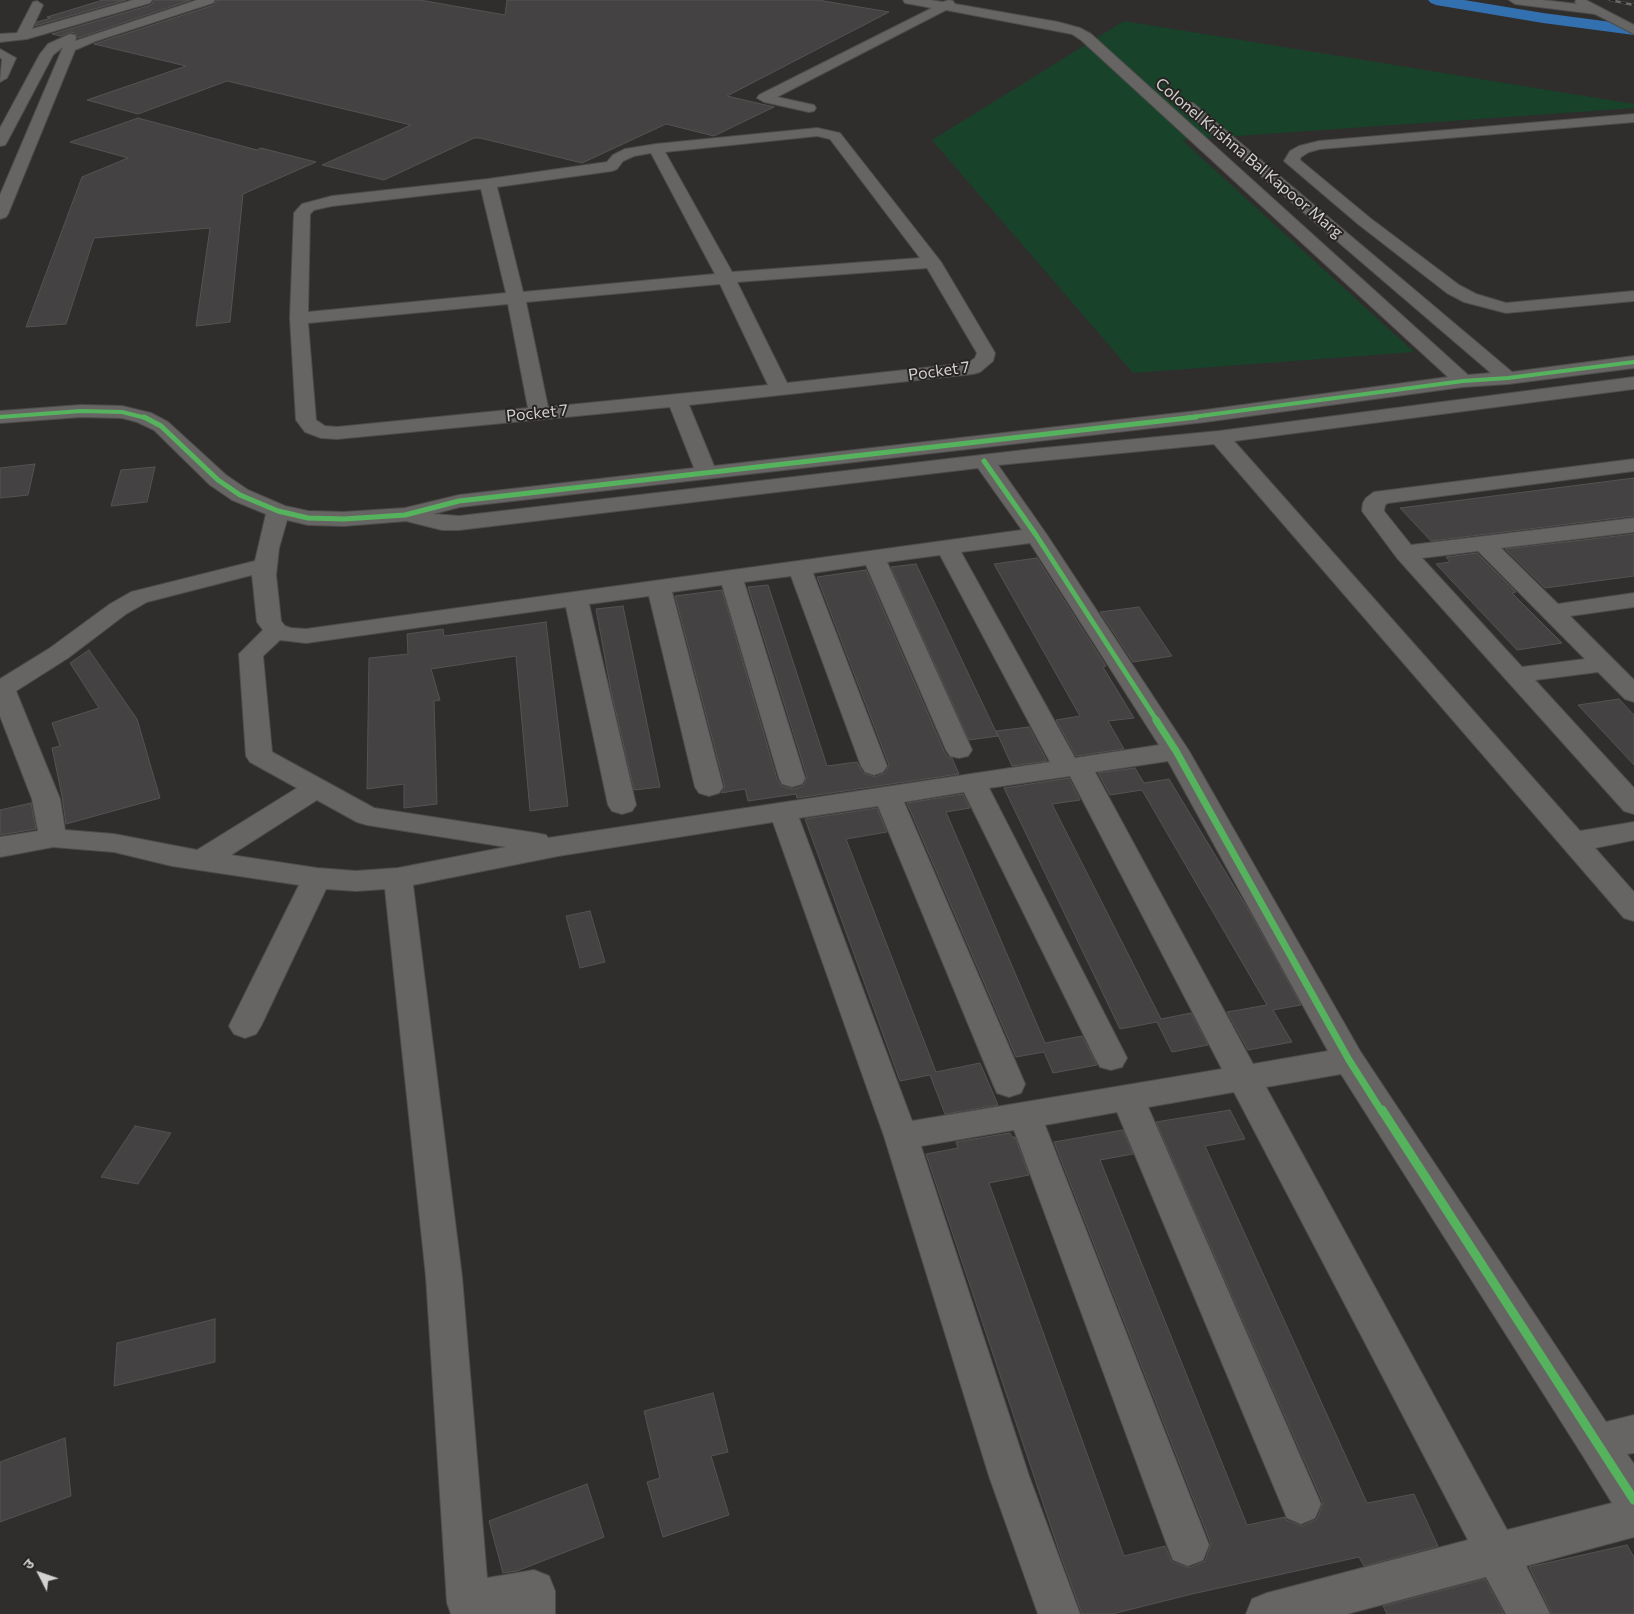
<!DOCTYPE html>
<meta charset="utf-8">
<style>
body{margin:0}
#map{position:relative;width:1634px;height:1614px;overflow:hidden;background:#302e2d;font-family:Commissioner,"Noto Sans Devanagari",sans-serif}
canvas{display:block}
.north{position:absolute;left:15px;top:1549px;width:50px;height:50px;-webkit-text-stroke:4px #272423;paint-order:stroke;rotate:311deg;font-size:14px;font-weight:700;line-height:20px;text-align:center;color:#d3d2d1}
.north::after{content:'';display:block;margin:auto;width:18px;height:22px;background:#d3d2d1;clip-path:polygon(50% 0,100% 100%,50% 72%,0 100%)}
</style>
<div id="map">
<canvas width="1634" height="1614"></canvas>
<div class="north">उ</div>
</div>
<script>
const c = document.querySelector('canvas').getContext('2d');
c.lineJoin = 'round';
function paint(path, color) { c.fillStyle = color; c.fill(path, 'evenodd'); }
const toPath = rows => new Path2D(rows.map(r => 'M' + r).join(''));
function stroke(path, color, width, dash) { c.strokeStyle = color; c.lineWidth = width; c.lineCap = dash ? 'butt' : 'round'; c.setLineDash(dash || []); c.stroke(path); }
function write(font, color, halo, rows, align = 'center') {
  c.font = font + ' Commissioner,sans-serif'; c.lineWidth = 4; c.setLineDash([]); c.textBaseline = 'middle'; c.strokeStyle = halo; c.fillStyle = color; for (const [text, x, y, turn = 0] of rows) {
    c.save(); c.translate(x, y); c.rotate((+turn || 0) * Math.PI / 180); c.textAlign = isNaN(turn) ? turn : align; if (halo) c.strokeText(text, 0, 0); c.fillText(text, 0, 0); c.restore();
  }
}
paint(toPath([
 [1124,21,1634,104,1634,108,1182,140,1414,352,1133,373,932,140]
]), '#18422a');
paint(toPath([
 [1428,0,1464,0,1543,13,1634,25,1634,35,1543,23,1436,5,1431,3,1428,0]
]), '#3370b0');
const building = toPath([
 [103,0,126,0,35,26,37,22,51,18,47,17,103,0],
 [154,0,191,0,78,38,75,33,70,32,61,36,52,34,151,5,154,0],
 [217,0,420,0,505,15,507,0,818,0,889,12,727,96,774,107,714,136,666,124,582,163,480,138,474,138,384,180,322,165,411,125,227,81,138,114,87,100,186,66,94,44,214,5,217,0],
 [138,118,257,150,261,148,316,162,243,194,230,322,196,326,210,228,94,238,66,324,26,327,82,177,128,158,70,142,138,118],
 [35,464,28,495,0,498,0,468,35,464],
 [155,467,147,502,111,506,121,470,155,467],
 [1634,478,1634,516,1431,541,1400,508,1634,478],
 [1634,534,1634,576,1545,588,1505,549,1634,534],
 [1477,553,1516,592,1512,593,1562,643,1517,650,1436,564,1450,562,1446,557,1477,553],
 [1037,558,1106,666,1103,667,1134,718,1108,721,1124,749,1076,756,1056,720,1080,716,994,564,1037,558],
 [916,564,998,736,969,740,891,567,916,564],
 [866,570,944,751,948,757,952,758,959,774,797,798,796,794,748,801,745,789,721,793,725,787,675,596,722,590,777,779,781,786,793,789,803,786,807,777,748,587,768,585,827,766,857,762,863,773,875,777,885,773,889,765,817,577,866,570],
 [623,606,660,787,634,790,611,691,596,609,623,606],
 [1139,607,1172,656,1133,662,1100,612,1139,607],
 [546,622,568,806,530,811,516,656,431,669,440,700,434,701,437,804,404,808,404,784,367,789,369,658,408,654,407,634,443,629,444,636,546,622],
 [89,650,137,719,160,798,66,824,62,796,52,748,60,746,52,723,99,708,70,663,89,650],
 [1619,699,1634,715,1634,765,1578,705,1619,699],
 [1029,727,1047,761,1012,766,996,731,1029,727],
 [1135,768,1144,783,1169,779,1249,911,1301,1005,1273,1010,1292,1042,1248,1050,1227,1012,1267,1005,1142,790,1110,795,1098,773,1135,768],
 [1069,778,1080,800,1052,804,1161,1019,1191,1013,1208,1045,1172,1052,1157,1022,1120,1029,1004,788,1069,778],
 [963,794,970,808,946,812,1045,1043,1082,1036,1097,1065,1053,1073,1044,1052,1016,1057,907,803,963,794],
 [31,803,36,829,0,835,0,810,31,803],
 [877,808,887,832,846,839,936,1072,980,1063,998,1105,945,1114,930,1075,900,1081,805,819,877,808],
 [590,911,605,962,580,968,566,916,590,911],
 [1230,1110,1245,1139,1205,1146,1367,1503,1414,1494,1438,1546,1364,1566,1359,1557,1192,1594,1112,1614,1082,1614,1059,1551,926,1154,958,1148,956,1142,1010,1133,1012,1137,1015,1137,1029,1175,989,1183,1124,1556,1165,1546,1172,1562,1189,1568,1205,1561,1211,1544,1054,1142,1123,1130,1133,1154,1100,1160,1247,1525,1285,1517,1286,1520,1302,1526,1317,1519,1323,1503,1156,1122,1230,1110],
 [135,1126,171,1133,138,1184,101,1177,135,1126],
 [215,1319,215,1362,114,1386,117,1343,215,1319],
 [713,1393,728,1452,711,1456,729,1515,663,1537,647,1482,660,1478,644,1411,713,1393],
 [65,1438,71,1496,0,1522,0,1462,65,1438],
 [587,1484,604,1537,517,1571,503,1573,489,1521,587,1484],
 [1627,1545,1634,1557,1634,1614,1552,1614,1529,1567,1627,1545],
 [1485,1579,1504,1614,1387,1614,1383,1606,1485,1579]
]);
paint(building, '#444242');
stroke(building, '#555352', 1);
const minor = toPath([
 [133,0,152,0,150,3,27,39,0,42,0,34,17,33,33,2,37,1,43,5,32,29,133,0],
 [197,0,215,0,213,3,96,41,75,50,8,214,6,217,0,219,0,195,63,47,53,55,7,142,5,145,0,146,0,128,40,54,48,44,70,34,75,35,76,38,75,41,197,0],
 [903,0,930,0,943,2,949,0,953,1,955,4,1058,22,1080,28,1091,34,1468,375,1491,373,1183,109,1181,106,1183,103,1193,103,1512,372,1634,356,1634,368,1508,384,1463,387,1205,422,460,507,433,514,459,516,1033,449,1219,431,1634,377,1634,389,1234,441,1580,831,1634,822,1634,840,1595,848,1634,892,1634,921,1624,918,1214,444,998,465,1047,535,1189,751,1360,1051,1606,1422,1634,1415,1634,1453,1627,1454,1634,1464,1634,1537,1526,1566,1550,1614,1506,1614,1486,1577,1347,1614,1246,1614,1252,1599,1267,1593,1468,1540,1234,1092,1148,1107,1321,1504,1315,1518,1301,1524,1287,1518,1117,1112,1045,1125,1209,1545,1203,1560,1188,1566,1173,1560,1167,1545,1014,1130,921,1146,1029,1476,1080,1614,1038,1614,989,1476,884,1136,773,822,558,856,413,885,462,1277,487,1578,534,1570,549,1576,555,1591,555,1614,451,1614,447,1603,426,1277,385,889,356,891,326,889,261,1026,256,1034,245,1038,234,1034,229,1026,299,885,172,866,114,852,53,847,0,857,0,837,38,831,32,799,0,716,0,679,50,648,110,604,131,592,255,561,266,514,232,500,210,485,154,430,137,422,122,418,81,417,0,423,0,411,81,405,122,406,151,413,168,422,226,475,248,490,285,506,308,511,344,512,405,508,459,495,694,468,670,407,337,439,321,438,305,432,296,420,290,318,294,213,302,204,332,196,488,179,607,162,613,155,625,149,656,144,817,128,840,133,941,262,995,353,993,361,980,372,973,374,689,405,714,466,1205,410,1448,377,1081,40,1072,34,946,10,777,97,814,105,816,108,814,111,809,112,764,102,757,98,759,95,932,8,905,3,903,0],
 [817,136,830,139,920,258,732,272,665,152,817,136],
 [651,153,715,274,523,292,497,187,612,171,617,169,623,161,634,156,651,153],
 [481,189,506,293,308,312,310,214,314,210,332,206,481,189],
 [927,268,977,353,975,358,968,363,787,383,737,282,927,268],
 [720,284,768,385,548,407,526,302,720,284],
 [508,304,528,408,337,427,325,426,316,420,308,323,508,304],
 [978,468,1022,530,306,629,291,628,285,626,281,621,276,575,279,548,287,520,308,525,344,526,406,521,442,530,459,530,978,468],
 [1030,543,1159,745,1075,758,961,552,1030,543],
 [940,555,1050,762,548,838,546,835,536,833,374,808,272,752,263,656,280,640,306,643,566,607,608,805,612,811,622,814,632,811,636,805,589,604,649,596,695,787,699,793,709,796,719,793,723,787,672,592,722,585,779,778,782,784,792,787,802,784,805,778,744,582,791,576,861,766,865,772,874,775,883,772,887,766,813,573,866,565,946,750,950,756,959,758,968,756,972,750,887,562,940,555],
 [252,575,257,622,263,630,239,654,246,756,250,762,297,788,197,850,114,834,65,830,60,799,16,691,68,658,126,614,147,602,252,575],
 [1168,761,1328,1051,1253,1064,1095,772,1168,761],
 [1070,776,1222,1069,912,1121,799,818,878,806,993,1084,997,1093,1009,1097,1021,1093,1025,1084,904,802,964,792,1095,1058,1100,1067,1111,1070,1122,1067,1127,1058,989,788,1070,776],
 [317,800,357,822,367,825,506,847,398,868,356,871,317,868,231,855,317,800],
 [1341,1074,1583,1456,1612,1503,1507,1530,1266,1087,1341,1074],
 [1509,0,1543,0,1577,4,1575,2,1576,0,1586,0,1634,25,1634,34,1595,14,1515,4,1509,0],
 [0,49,16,58,7,78,0,82,2,59,0,58,0,49],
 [1634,114,1634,122,1320,149,1309,152,1301,157,1300,160,1370,218,1459,285,1476,294,1506,303,1634,291,1634,301,1506,313,1464,302,1447,293,1358,224,1284,161,1290,151,1299,146,1319,141,1634,114],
 [1634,459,1634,471,1388,503,1385,505,1384,511,1411,545,1634,518,1634,532,1501,548,1558,604,1634,593,1634,607,1570,616,1634,680,1634,702,1625,699,1598,672,1535,680,1634,788,1634,814,1624,811,1397,558,1362,511,1363,503,1366,498,1374,492,1382,491,1634,459],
 [1478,551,1585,659,1522,667,1422,558,1478,551]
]);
stroke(minor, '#4d4c4b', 2);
paint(minor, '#666564');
const rail = toPath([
 [1610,0,1634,5]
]);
stroke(rail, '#6b6a68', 2.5);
stroke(rail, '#272423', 2, [5.5]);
stroke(toPath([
 [0,417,81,411,122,412,146,418],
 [1185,418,1463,381,1508,378,1634,362]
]), '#56b35d', 4);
stroke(toPath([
 [144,417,161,426,218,480,240,495,278,511,308,518,344,519,405,515,459,501,1196,417],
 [984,461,1036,535,1157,721]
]), '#56b35d', 5);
stroke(toPath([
 [1156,720,1176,751,1349,1060,1382,1112]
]), '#56b35d', 7);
stroke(toPath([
 [1382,1110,1634,1500]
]), '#56b35d', 9);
write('16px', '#d3d2d1', '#272423', [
 ["Colonel Krishna Bal Kapoor Marg",1249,158,40],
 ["Pocket 7",939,371,-8],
 ["Pocket 7",537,413,-6]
]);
</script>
